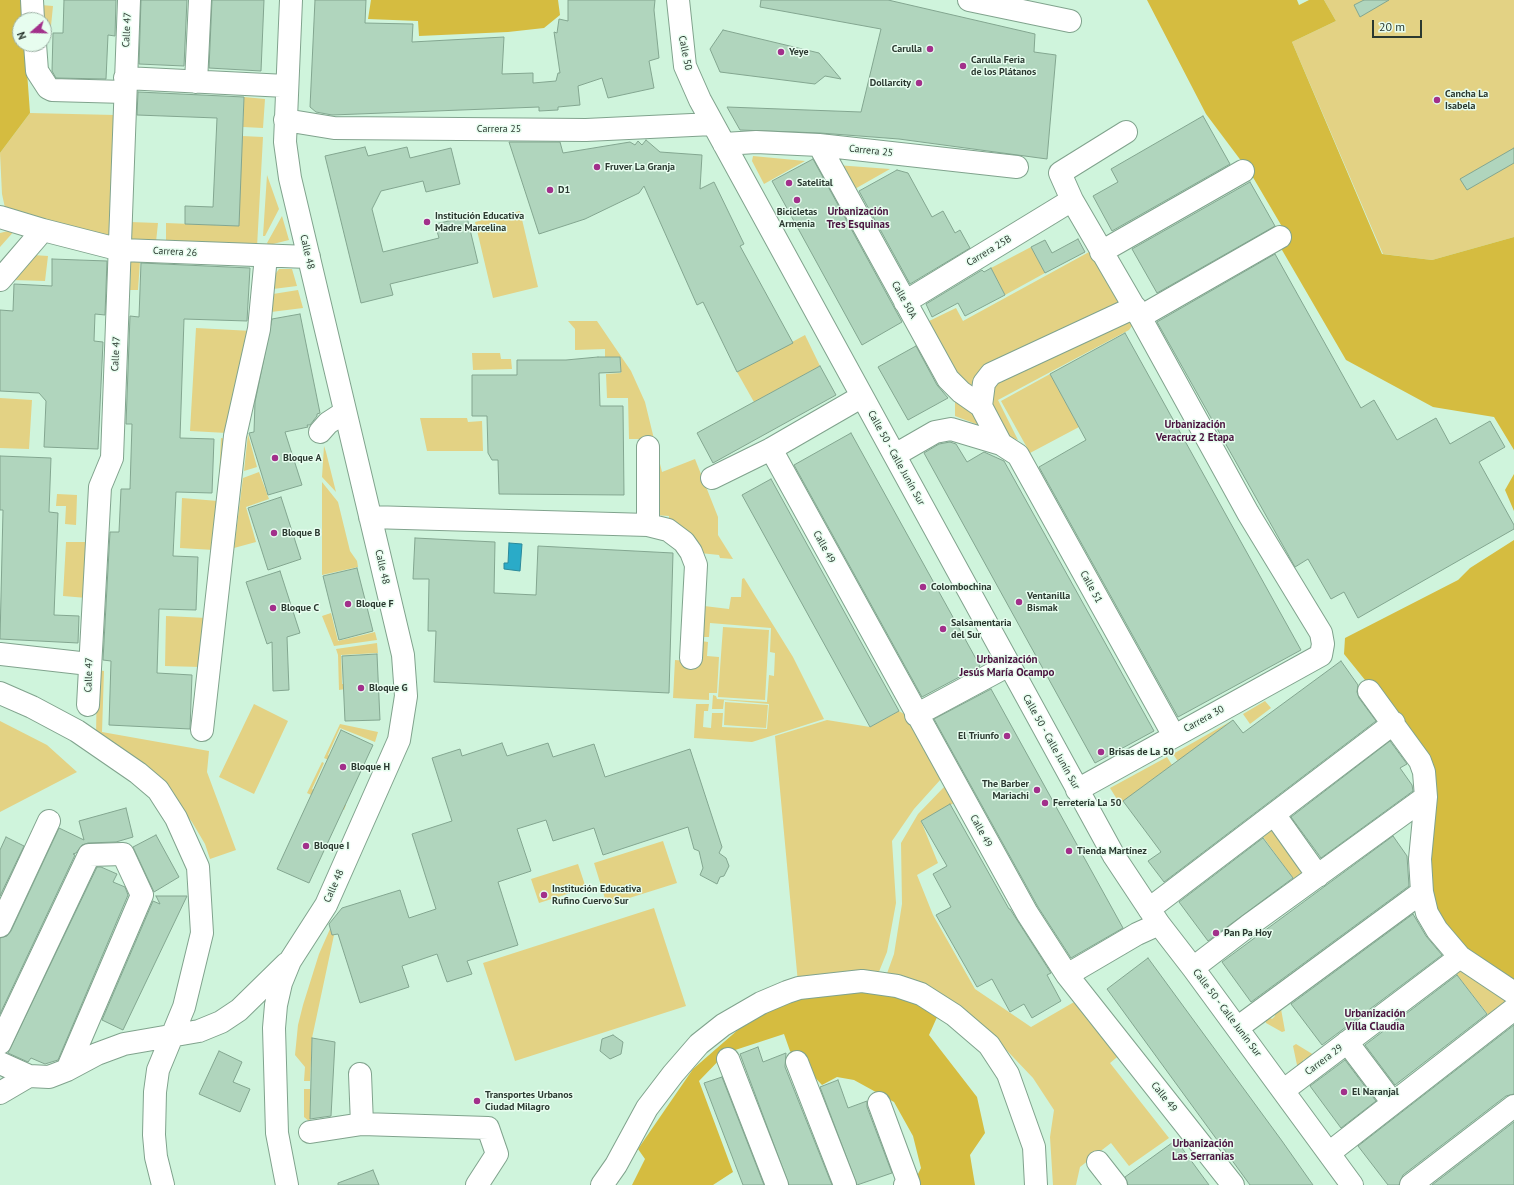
<!DOCTYPE html>
<meta charset="utf-8">
<style>
body{margin:0}
#map{position:relative;width:1514px;height:1185px;overflow:hidden;background:#cff4dc;font-family:"PT Sans",sans-serif}
canvas{display:block}
.north{position:absolute;left:12px;top:12px;width:40px;height:40px;box-sizing:border-box;background:#e7fdef;border:1px solid #9cafa3;border-radius:50%;rotate:250deg;font-size:11px;font-weight:700;line-height:16px;text-align:center;color:#2b3930}
.north::after{content:'';display:block;margin:auto;width:14px;height:18px;background:#a2308b;clip-path:polygon(50% 0,100% 100%,50% 72%,0 100%)}
.scale{position:absolute;left:1372px;top:20px;width:50px;height:18px;box-sizing:border-box;border:2px solid #2b3930;border-top:0;padding-left:5px;font-size:12px;line-height:14px;white-space:nowrap;color:#2b3930;-webkit-text-stroke:3px #e7fdef;paint-order:stroke}
</style>
<div id="map">
<canvas width="1514" height="1185"></canvas>
<div class="north">N</div>
<div class="scale">20 m</div>
</div>
<script>
const c = document.querySelector('canvas').getContext('2d');
c.lineJoin = 'round';
function paint(path, color) { c.fillStyle = color; c.fill(path, 'evenodd'); }
const toPath = rows => new Path2D(rows.map(r => 'M' + r).join(''));
function stroke(path, color, width, dash) { c.strokeStyle = color; c.lineWidth = width; c.lineCap = dash ? 'butt' : 'round'; c.setLineDash(dash || []); c.stroke(path); }
function write(font, color, halo, rows, align = 'center') {
  c.font = font + ' "PT Sans",sans-serif'; c.lineWidth = 3; c.setLineDash([]); c.textBaseline = 'middle'; c.strokeStyle = halo; c.fillStyle = color; for (const [text, x, y, turn = 0] of rows) {
    c.save(); c.translate(x, y); c.rotate((+turn || 0) * Math.PI / 180); c.textAlign = isNaN(turn) ? turn : align; if (halo) c.strokeText(text, 0, 0); c.fillText(text, 0, 0); c.restore();
  }
}
paint(toPath([
 [1324,0,1514,0,1514,237,1432,260,1383,254,1292,42,1336,21],
 [41,5,53,6,51,26,44,27],
 [244,97,265,99,263,128,243,127],
 [30,113,115,115,114,242,7,217,2,194,0,153],
 [242,136,263,137,257,247,166,243,166,223,238,226],
 [753,156,805,161,764,184,752,161],
 [836,165,890,169,853,190],
 [267,175,279,209,265,236,263,236],
 [520,211,538,287,493,298,475,222],
 [282,216,289,240,269,245,267,243],
 [130,222,158,223,156,242,130,240],
 [16,229,0,247,0,233],
 [1031,247,1045,273,1005,295,991,268],
 [1089,252,1097,258,1134,323,1129,330,998,400,1018,440,955,416,955,397,927,322,956,308,963,321],
 [33,255,48,256,45,281,12,280],
 [132,261,140,261,138,290,130,290,131,262],
 [279,269,292,269,297,286,273,289,274,276],
 [298,290,303,308,271,312,273,294],
 [568,321,597,321,631,371,645,402,662,472,695,459,718,517,718,535,733,559,720,558,719,555,700,553,669,522,669,516,654,515,640,439,629,439,628,398,607,398,606,374,621,373,620,357,605,358,605,349,575,350,575,329],
 [196,328,252,331,227,433,190,431],
 [805,335,820,366,754,402,737,372],
 [472,353,500,353,501,359,511,359,512,369,473,370],
 [1050,374,1079,427,1030,453,1001,401],
 [0,398,32,400,29,449,0,448],
 [420,418,467,418,468,422,482,421,483,451,427,451],
 [248,434,257,467,244,471],
 [221,438,228,439,214,550,180,548,182,498,218,501],
 [324,446,326,452,336,492,322,477],
 [259,472,269,499,246,507,256,542,234,548,243,478],
 [322,482,338,502,350,551,357,561,358,567,322,575],
 [57,494,77,495,76,525,65,524,66,506,56,506],
 [66,542,91,542,87,598,63,596],
 [744,578,793,657,824,719,752,742,694,738,696,704,709,704,708,711,704,711,703,727,711,728,712,713,723,713,722,727,767,729,769,704,724,700,723,709,712,709,713,695,716,696,717,699,767,702,769,675,774,676,775,653,770,652,771,628,710,623,709,637,702,637,704,606,729,609,731,597,741,597,742,579],
 [331,613,338,641,375,632,377,640,334,646,322,616],
 [166,616,207,618,200,667,165,666],
 [723,627,769,630,765,700,718,697],
 [701,641,708,642,707,656,719,657,717,693,709,693,709,700,673,698,675,660,700,662],
 [377,643,378,653,341,655,342,684,345,684,345,689,339,690,338,655,336,649],
 [97,670,104,671,102,732,209,751,207,772,236,850,210,859,205,844,192,822,174,800,96,739],
 [1265,701,1271,708,1250,724,1243,714],
 [725,702,768,705,766,728,724,725],
 [254,704,288,721,254,794,219,777],
 [899,711,904,714,941,779,914,809,892,841,896,903,887,952,876,979,798,983,775,736,827,720,870,727],
 [1233,720,1185,756,1179,763,1173,754],
 [0,721,47,745,77,772,0,812],
 [340,724,378,732,375,742,340,728,328,755,334,758,333,762,324,758],
 [1167,757,1172,765,1120,804,1110,788],
 [322,762,324,763,312,789,346,805,344,810,307,793],
 [945,786,954,803,921,821,938,863,917,875,933,915,975,989,1031,1027,1081,998,1122,1053,1110,1063,1169,1138,1129,1166,1111,1143,1080,1167,1076,1185,1053,1185,1050,1137,1054,1110,1033,1078,995,1038,885,979,894,954,902,904,901,843,918,814],
 [1273,826,1307,872,1295,881,1261,834],
 [663,841,677,883,607,905,594,863],
 [578,864,586,888,539,903,531,879],
 [654,908,686,1006,515,1061,483,963],
 [330,929,332,935,334,935,312,1038,310,1081,304,1081,305,1067,295,1055,298,1025,303,1005,319,954],
 [1458,968,1507,1000,1508,1005,1490,1017,1454,971],
 [1281,1009,1285,1031,1282,1032,1266,1023,1265,1020,1269,1017,1272,1019,1275,1016,1275,1013],
 [1296,1044,1314,1055,1309,1060,1307,1058,1303,1060,1303,1064,1299,1066,1297,1065,1293,1046],
 [304,1089,310,1089,310,1122,304,1117]
]), '#e3d284');
paint(toPath([
 [0,0,22,0,23,20,20,20,20,44,25,44,30,113,0,153],
 [371,0,558,0,560,15,544,28,508,32,419,36,418,21,368,19],
 [1147,0,1297,0,1299,5,1309,0,1324,0,1336,21,1292,42,1382,254,1432,260,1514,237,1514,450,1494,417,1433,407,1346,360,1282,250,1284,230,1251,174,1206,114],
 [1514,474,1514,511,1505,490],
 [1514,540,1514,980,1481,963,1454,938,1434,904,1428,873,1424,753,1344,654,1345,638,1458,580,1470,568],
 [896,990,938,1015,929,1035,977,1097,985,1133,970,1155,975,1185,920,1185,915,1180,921,1168,913,1136,894,1102,854,1080,837,1077,822,1085,790,1051,784,1034,726,1053,699,1081,733,1172,713,1185,632,1185,645,1159,638,1149,693,1069,763,1008,801,994]
]), '#d5bc40');
const water = toPath([
 [509,543,522,544,520,571,504,569,504,563,508,563,509,543]
]);
paint(water, '#2aabc8');
stroke(water, '#2a899a', 1);
const building = toPath([
 [64,0,116,0,115,36,108,35,106,79,56,78,52,71,53,33,63,33,64,0],
 [141,0,187,0,184,66,139,64,141,0],
 [212,0,264,0,261,71,209,68,212,0],
 [315,0,366,0,365,23,413,24,412,42,504,37,502,74,533,73,533,83,556,81,558,73,560,73,554,32,557,33,559,19,568,21,568,0,655,0,654,10,659,58,649,61,654,88,608,98,602,78,578,86,580,105,558,107,558,110,539,111,539,107,513,108,332,115,316,112,310,107,315,0],
 [761,0,888,0,1035,34,1034,52,1056,55,1047,159,899,139,820,133,740,130,727,107,861,112,881,29,760,7,761,0],
 [1364,0,1389,0,1360,17,1354,5,1364,0],
 [723,30,819,53,841,79,825,76,815,84,720,72,710,49,723,30],
 [138,92,244,97,239,226,185,224,185,206,213,207,217,118,137,115,138,92],
 [1203,116,1230,164,1112,231,1093,196,1118,182,1111,169,1203,116],
 [646,140,660,152,702,155,700,189,714,182,744,244,740,246,793,343,737,372,703,302,697,305,644,186,639,193,585,219,539,234,509,142,560,142,563,153,630,142,635,145,638,141,642,145,646,140],
 [365,147,368,156,407,147,410,158,451,148,460,184,426,192,423,181,381,191,372,209,383,252,439,238,435,224,467,217,478,263,390,284,393,295,361,303,325,156,365,147],
 [1514,148,1514,163,1467,190,1460,179,1514,148],
 [813,159,902,322,862,345,772,181,813,159],
 [897,170,908,173,932,217,943,211,955,233,960,230,970,248,910,284,859,191,897,170],
 [1250,182,1275,226,1157,293,1132,249,1250,182],
 [1078,239,1085,252,1045,273,1031,247,1045,240,1052,253,1078,239],
 [1275,254,1361,408,1374,400,1397,440,1436,418,1450,444,1490,421,1505,447,1479,462,1514,525,1514,529,1358,618,1344,592,1331,599,1308,559,1295,567,1157,322,1275,254],
 [52,259,107,261,105,315,95,314,94,341,103,342,98,449,44,447,46,401,39,393,0,391,0,310,13,311,14,284,52,286,52,259],
 [141,263,250,268,247,321,184,319,180,438,214,439,212,493,176,492,173,556,198,557,196,610,159,609,157,673,192,675,190,729,109,725,111,661,103,660,110,532,119,532,121,489,130,489,132,424,126,424,130,316,139,317,141,263],
 [991,268,1005,295,965,316,958,303,932,317,926,304,982,270,984,272,991,268],
 [300,314,320,413,317,414,317,416,310,425,307,425,308,427,285,432,302,485,268,495,249,433,254,432,255,402,272,319,300,314],
 [1125,333,1301,650,1178,717,1039,467,1086,440,1050,374,1125,333],
 [916,346,937,385,948,398,908,420,878,367,916,346],
 [598,357,620,357,621,372,599,373,600,406,623,406,624,495,499,494,498,460,492,460,488,453,487,416,472,416,472,375,517,375,517,360,566,360,598,357],
 [820,366,836,395,713,463,697,433,820,366],
 [851,433,980,666,922,697,794,465,851,433],
 [950,442,956,444,967,462,984,452,1004,461,1154,731,1095,763,924,453,939,444,950,442],
 [0,456,51,458,49,512,58,513,54,615,79,616,78,643,0,639,3,510,0,510,0,456],
 [771,479,899,711,870,727,742,495,771,479],
 [281,497,301,559,268,570,248,508,281,497],
 [415,538,495,542,494,593,536,595,538,546,673,553,669,693,434,682,436,631,428,631,429,579,413,579,415,538],
 [357,568,373,631,339,640,323,576,357,568],
 [280,571,300,633,287,637,289,690,273,691,272,642,267,644,246,582,280,571],
 [377,654,380,720,345,721,342,656,377,654],
 [1341,661,1358,685,1357,692,1359,698,1376,721,1164,882,1148,861,1161,852,1123,801,1233,720,1243,733,1341,661],
 [991,689,1123,928,1071,958,1038,907,934,719,991,689],
 [341,730,373,745,309,883,277,869,341,730],
 [1390,741,1407,764,1400,768,1412,785,1413,791,1321,858,1291,817,1390,741],
 [502,743,507,756,548,743,553,757,594,744,605,777,690,749,722,847,719,853,726,858,729,866,724,876,720,877,717,884,700,875,703,868,699,851,694,849,688,827,603,855,594,828,553,841,546,820,517,829,531,871,498,882,518,945,467,961,472,974,447,982,437,954,402,966,409,987,360,1003,338,934,332,935,329,924,342,908,400,890,409,918,436,909,412,834,452,821,432,758,460,749,462,756,502,743],
 [950,804,1009,909,1010,909,1051,973,1047,975,1061,1001,1032,1018,1024,1004,1010,1012,992,979,977,987,936,915,951,907,933,874,947,866,921,821,950,804],
 [126,808,133,837,116,842,88,843,82,845,76,853,73,854,75,855,0,1014,0,938,7,936,11,931,59,828,84,840,79,821,126,808],
 [156,835,179,877,154,892,133,847,156,835],
 [1393,836,1407,856,1409,886,1251,1002,1222,962,1393,836],
 [6,837,24,846,0,896,0,850,6,837],
 [1263,838,1293,878,1208,941,1179,902,1263,838],
 [97,867,101,867,117,874,113,882,125,887,128,895,58,1060,45,1064,31,1058,28,1062,8,1053,97,867],
 [156,896,187,896,123,1030,102,1020,153,901,160,904,156,896],
 [1413,914,1426,936,1442,955,1322,1045,1291,1004,1413,914],
 [1148,958,1282,1141,1313,1185,1250,1185,1107,989,1148,958],
 [1457,975,1487,1014,1395,1085,1365,1045,1457,975],
 [1514,1025,1514,1094,1506,1096,1403,1175,1399,1185,1388,1185,1358,1146,1514,1025],
 [613,1035,623,1042,621,1054,610,1059,600,1051,602,1039,613,1035],
 [312,1038,335,1042,331,1116,310,1119,312,1038],
 [758,1047,763,1062,786,1053,785,1067,832,1185,789,1185,740,1054,758,1047],
 [219,1051,242,1062,233,1082,250,1089,240,1112,199,1094,219,1051],
 [1345,1060,1376,1101,1341,1128,1310,1086,1345,1060],
 [722,1077,764,1185,743,1185,704,1083,722,1077],
 [838,1080,848,1108,867,1101,867,1107,892,1173,857,1185,820,1087,838,1080],
 [1514,1122,1514,1185,1432,1185,1514,1122],
 [1176,1140,1209,1185,1128,1185,1125,1177,1176,1140],
 [373,1170,379,1185,338,1185,338,1183,373,1170]
]);
paint(building, '#b0d5bd');
stroke(building, '#83a690', 1);
const minor = toPath([
 [32,0,33,20],
 [678,0,685,66,700,100,1114,856,1159,924,1193,968,1352,1185],
 [969,0,1070,21],
 [35,44,37,71,48,88,52,90,125,92],
 [125,78,286,86],
 [196,82,200,0],
 [285,120,334,128,586,130,713,124],
 [724,144,756,142,819,145,1017,167],
 [819,145,948,379,961,392,981,406,1001,444],
 [0,217,43,230,121,250,309,257],
 [1101,252,1243,171],
 [0,280,43,230],
 [905,302,1072,200],
 [1140,317,1280,237],
 [981,406,984,383,991,374,1135,307],
 [320,432,328,423,345,412],
 [648,447,648,525],
 [771,449,1027,913,1067,975,1233,1185],
 [895,455,935,432,951,429,1001,444,1018,455,1174,736],
 [712,478,771,449,861,397],
 [370,517,648,525,668,530,684,542,691,552,696,565,691,658],
 [0,654,89,664],
 [1369,691,1420,761,1424,772,1426,797,1420,859,1422,892,1427,913,1437,930,1460,957,1514,993],
 [0,693,32,707,77,731,138,773,158,790,176,818,198,867,202,933,184,1007,158,1070,155,1092,154,1135,156,1157,163,1185],
 [88,705,100,487,112,458,129,0],
 [916,715,1009,665],
 [202,730,235,436,259,329,266,256],
 [1077,790,1321,655,1323,644,1321,633,1248,513,1140,317,1072,200,1060,173,1126,132],
 [1274,814,1318,876],
 [1149,909,1394,723],
 [0,926,49,821],
 [1193,968,1248,926,1426,797],
 [1067,975,1137,934,1159,924],
 [1237,1028,1422,892],
 [1347,1042,1393,1103],
 [0,1043,89,855,123,854,142,895,67,1070],
 [728,1059,777,1185],
 [797,1062,845,1185],
 [0,1063,29,1076,49,1077,67,1070,97,1054,124,1044,199,1031,221,1022,239,1010,286,964],
 [360,1074,362,1124],
 [1284,1090,1460,957],
 [0,1093,29,1076],
 [879,1103,909,1184,905,1185],
 [310,1132,362,1124,488,1128,497,1154,477,1185],
 [1329,1153,1514,1009],
 [1098,1162,1116,1185],
 [287,1185,277,1133,274,1028,276,1005,281,983,290,961,326,905,399,740,406,696,403,655,290,178,285,142,291,0],
 [602,1185,616,1165,647,1108,673,1074,699,1044,723,1025,761,1003,787,992,799,988,862,981,897,986,921,994,954,1015,989,1045,1008,1074,1034,1147,1036,1185],
 [1411,1185,1514,1106]
]);
stroke(minor, '#80a38d', 24);
stroke(minor, '#fff', 22);
for (const [x, y, r, color] of [
 [930,49,4,"#a2308b"],
 [781,52,4,"#a2308b"],
 [963,66,4,"#a2308b"],
 [919,83,4,"#a2308b"],
 [1437,100,4,"#a2308b"],
 [597,167,4,"#a2308b"],
 [789,183,4,"#a2308b"],
 [550,190,4,"#a2308b"],
 [797,200,4,"#a2308b"],
 [427,222,4,"#a2308b"],
 [275,458,4,"#a2308b"],
 [274,533,4,"#a2308b"],
 [923,587,4,"#a2308b"],
 [1019,602,4,"#a2308b"],
 [348,604,4,"#a2308b"],
 [273,608,4,"#a2308b"],
 [943,629,4,"#a2308b"],
 [361,688,4,"#a2308b"],
 [1007,736,4,"#a2308b"],
 [1101,752,4,"#a2308b"],
 [343,767,4,"#a2308b"],
 [1037,790,4,"#a2308b"],
 [1045,803,4,"#a2308b"],
 [306,846,4,"#a2308b"],
 [1069,851,4,"#a2308b"],
 [544,895,4,"#a2308b"],
 [1216,933,4,"#a2308b"],
 [1344,1092,4,"#a2308b"],
 [477,1101,4,"#a2308b"]
]) { const dot = new Path2D(); dot.arc(x, y, r, 0, 2 * Math.PI); c.fillStyle = color; c.fill(dot); stroke(dot, '#e7fdef', 1.5); }
write('10px', '#2b3930', '#e7fdef', [
 ["Calle 47",127,30,-87],
 ["Calle 50",685,53,79],
 ["Carrera 25",499,129],
 ["Carrera 25",871,151,6],
 ["Carrera 25B",989,251,-31],
 ["Carrera 26",175,252,3],
 ["Calle 48",307,252,77],
 ["Calle 50A",904,300,61],
 ["Calle 47",116,354,-87],
 ["Calle 50 - Calle Junín Sur",896,458,61],
 ["Calle 49",824,547,61],
 ["Calle 48",382,567,77],
 ["Calle 51",1091,587,61],
 ["Calle 47",89,675,-88],
 ["Carrera 30",1204,719,-29],
 ["Calle 50 - Calle Junín Sur",1051,742,61],
 ["Calle 49",981,831,61],
 ["Calle 48",334,886,-66],
 ["Calle 50 - Calle Junín Sur",1227,1013,53],
 ["Carrera 29",1324,1060,-37],
 ["Calle 49",1164,1097,51]
]);
write('bold 10px', '#2b3930', '#e7fdef', [
 ["Carulla",922,49,"right"],
 ["Yeye",789,52],
 ["Carulla Feria",971,60],
 ["de los Plátanos",971,72],
 ["Dollarcity",911,83,"right"],
 ["Cancha La",1445,94],
 ["Isabela",1445,106],
 ["Fruver La Granja",605,167],
 ["Satelital",797,183],
 ["D1",558,190],
 ["Bicicletas",797,212,"center"],
 ["Armenia",797,224,"center"],
 ["Institución Educativa",435,216],
 ["Madre Marcelina",435,228],
 ["Bloque A",283,458],
 ["Bloque B",282,533],
 ["Colombochina",931,587],
 ["Ventanilla",1027,596],
 ["Bismak",1027,608],
 ["Bloque F",356,604],
 ["Bloque C",281,608],
 ["Salsamentaria",951,623],
 ["del Sur",951,635],
 ["Bloque G",369,688],
 ["El Triunfo",999,736,"right"],
 ["Brisas de La 50",1109,752],
 ["Bloque H",351,767],
 ["The Barber",1029,784,"right"],
 ["Mariachi",1029,796,"right"],
 ["Ferretería La 50",1053,803],
 ["Bloque I",314,846],
 ["Tienda Martínez",1077,851],
 ["Institución Educativa",552,889],
 ["Rufino Cuervo Sur",552,901],
 ["Pan Pa Hoy",1224,933],
 ["El Naranjal",1352,1092],
 ["Transportes Urbanos",485,1095],
 ["Ciudad Milagro",485,1107]
], 'left');
write('bold 11px', '#4a133f', '#e7fdef', [
 ["Urbanización",858,212],
 ["Tres Esquinas",858,225],
 ["Urbanización",1195,425],
 ["Veracruz 2 Etapa",1195,438],
 ["Urbanización",1007,660],
 ["Jesús María Ocampo",1007,673],
 ["Urbanización",1375,1014],
 ["Villa Claudia",1375,1027],
 ["Urbanización",1203,1144],
 ["Las Serranías",1203,1157]
]);
</script>
